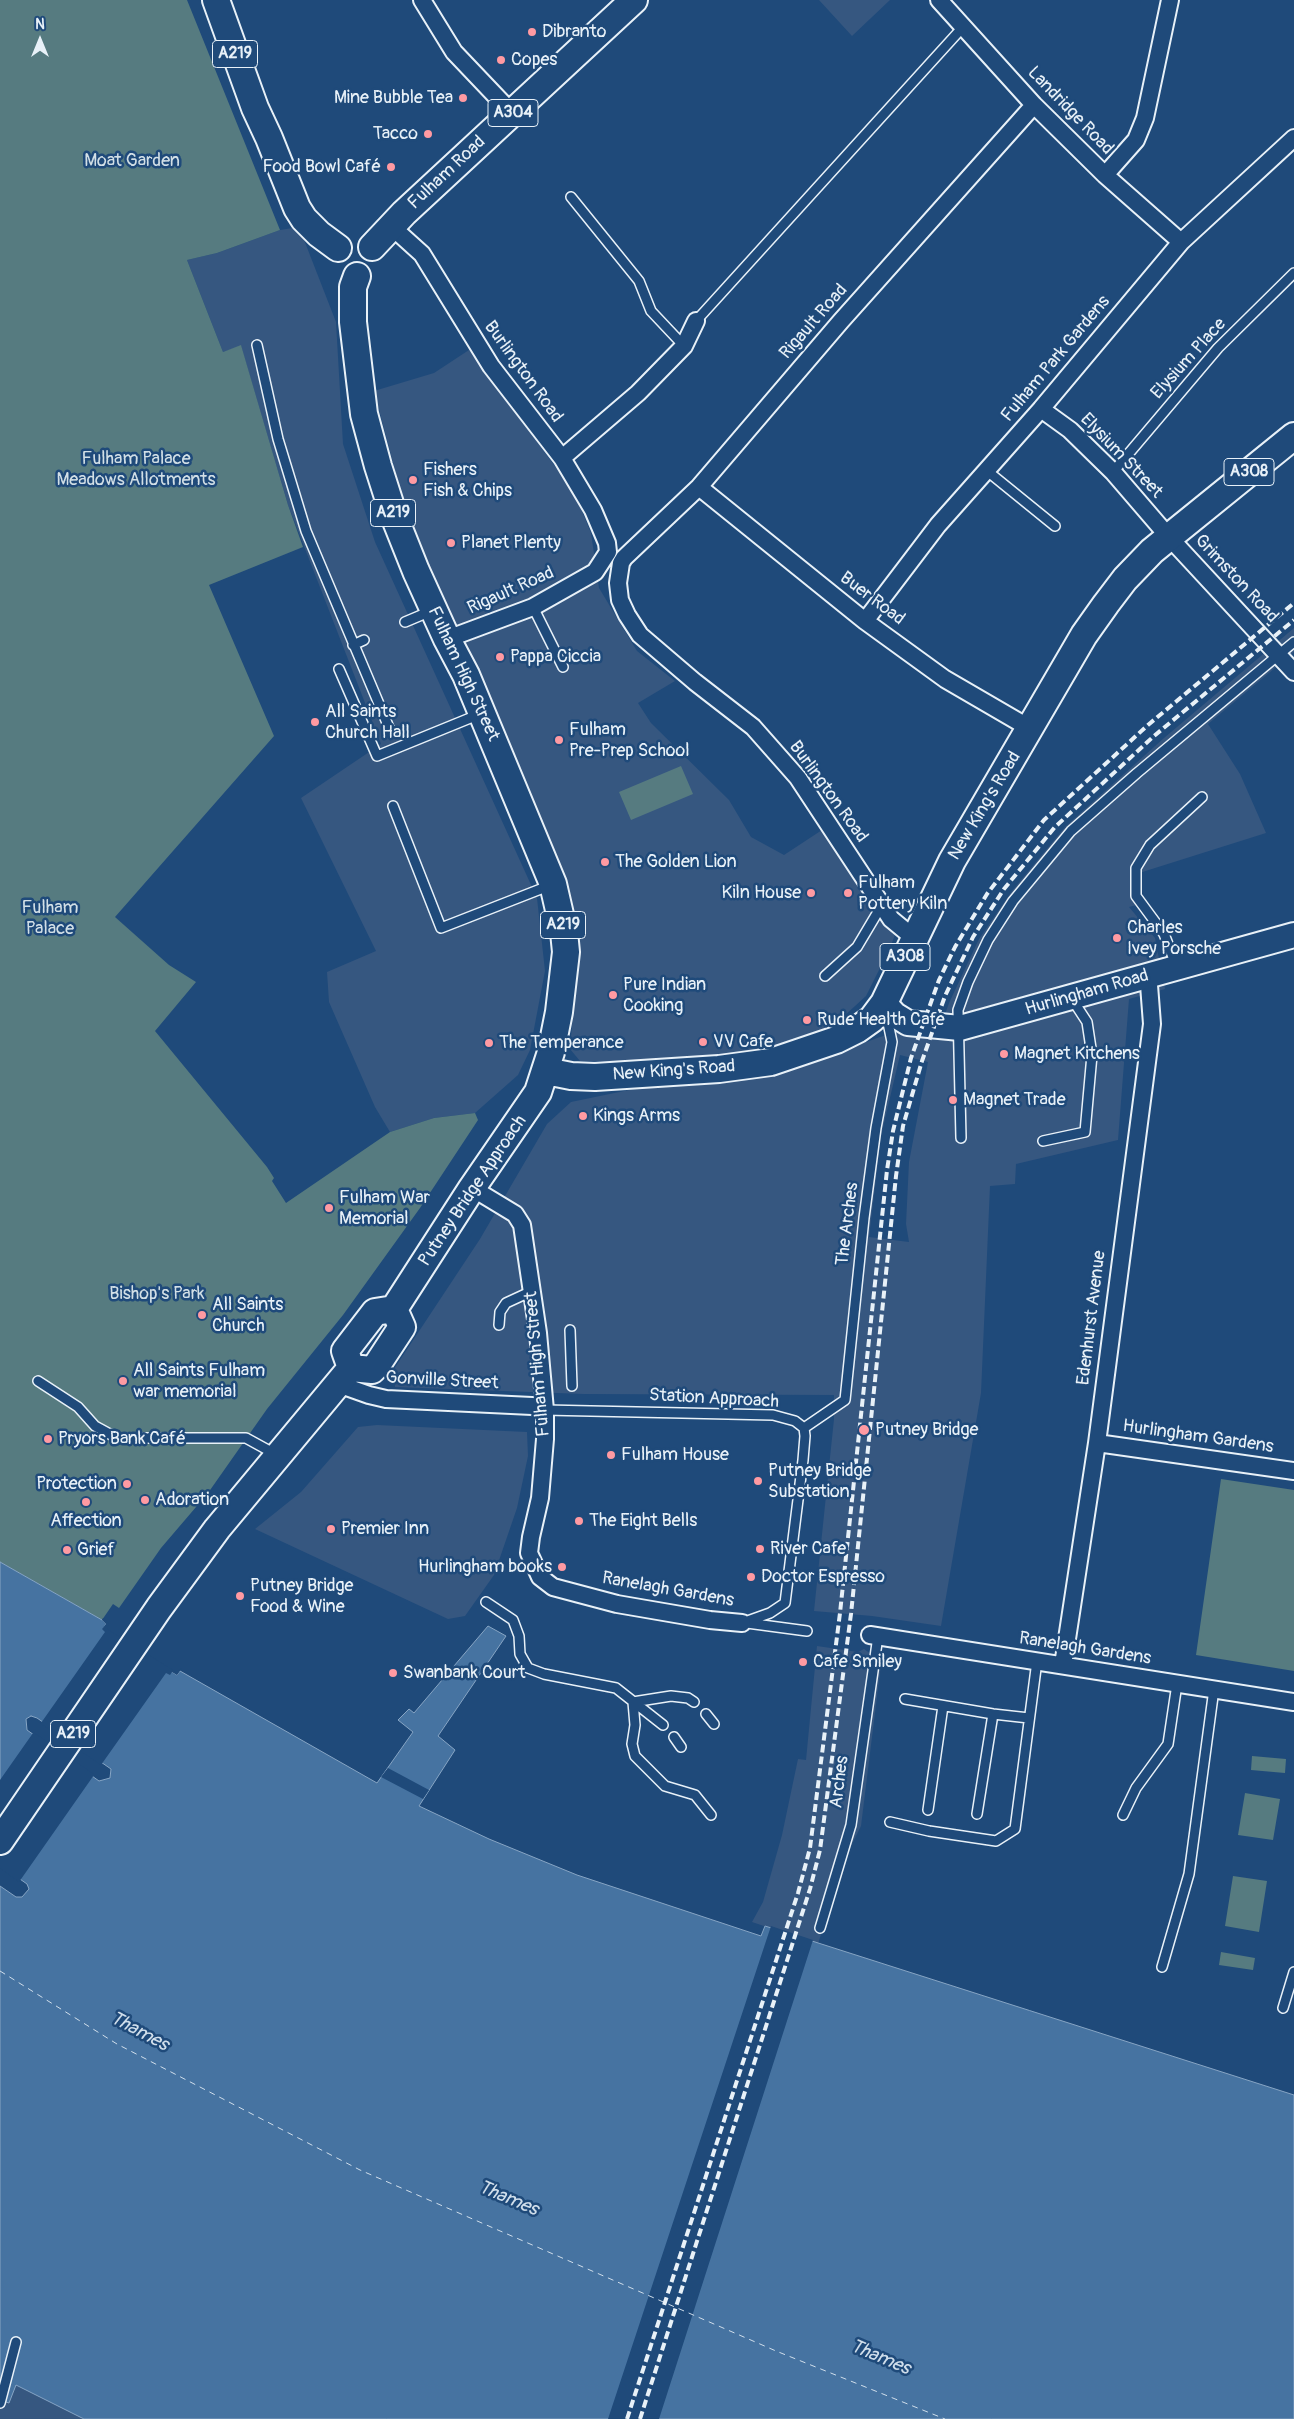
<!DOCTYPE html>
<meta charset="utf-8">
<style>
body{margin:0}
#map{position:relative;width:1294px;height:2419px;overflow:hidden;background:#1f4a7a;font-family:Pangolin,sans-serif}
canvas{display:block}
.north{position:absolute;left:15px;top:15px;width:50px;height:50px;-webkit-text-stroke:4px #1f4a7a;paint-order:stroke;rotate:0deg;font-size:14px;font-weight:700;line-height:20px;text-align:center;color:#e8f1f8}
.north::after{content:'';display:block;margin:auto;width:18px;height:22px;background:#e8f1f8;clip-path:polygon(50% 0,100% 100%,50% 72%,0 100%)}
</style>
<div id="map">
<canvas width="1294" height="2419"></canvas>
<div class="north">N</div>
</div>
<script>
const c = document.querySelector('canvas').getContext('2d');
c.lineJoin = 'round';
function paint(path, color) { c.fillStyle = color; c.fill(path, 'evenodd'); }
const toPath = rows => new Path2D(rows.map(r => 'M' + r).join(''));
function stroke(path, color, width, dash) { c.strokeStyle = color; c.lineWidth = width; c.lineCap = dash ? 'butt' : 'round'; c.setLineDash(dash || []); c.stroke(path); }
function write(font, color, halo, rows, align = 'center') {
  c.font = font + ' Pangolin,sans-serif'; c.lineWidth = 5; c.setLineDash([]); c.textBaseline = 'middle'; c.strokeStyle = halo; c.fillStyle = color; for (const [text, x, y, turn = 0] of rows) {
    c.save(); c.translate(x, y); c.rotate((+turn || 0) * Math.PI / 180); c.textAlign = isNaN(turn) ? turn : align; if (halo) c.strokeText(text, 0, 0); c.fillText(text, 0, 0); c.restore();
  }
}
paint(toPath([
 [819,0,890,0,852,36],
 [299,227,336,322,343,444,375,542,537,898,545,971,530,1050,518,1075,475,1113,434,1118,390,1132,375,1107,329,1002,327,972,376,951,301,798,381,744,288,505,241,346,223,352,187,260,217,253,280,230],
 [469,350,574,492,591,533,599,588,637,651,675,681,638,703,651,723,729,800,751,837,784,855,822,830,900,921,890,948,866,996,832,1027,747,1055,644,1062,580,1061,570,1049,575,989,468,660,404,504,374,391,434,373],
 [1294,628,1294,652,1208,724,1240,774,1266,833,1136,874,1144,903,1129,907,1155,938,1165,989,1129,999,1118,1140,1016,1164,1015,1184,990,1186,981,1393,941,1626,872,1616,814,1611,834,1419,834,1395,584,1394,395,1387,394,1369,480,1239,547,1124,571,1102,653,1085,777,1075,880,1037,904,1031,936,1040,949,1003,979,939,1012,891,1065,827,1164,738],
 [900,1055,928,1062,909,1162,906,1224,909,1242,869,1237,881,1136],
 [377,1425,527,1432,528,1456,517,1508,494,1575,465,1616,448,1619,255,1529,301,1492,358,1427],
 [817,1646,858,1652,864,1649,871,1654,882,1656,861,1826,844,1860,818,1944,752,1922,763,1902,782,1835,798,1759,806,1760],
 [16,2385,84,2419,0,2419,0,2400]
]), '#365780');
paint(toPath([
 [0,0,187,0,280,230,217,253,187,260,223,352,241,345,288,505,303,547,209,585,274,736,115,917,169,965,196,982,155,1031,267,1167,274,1178,272,1181,286,1203,390,1132,434,1118,475,1113,478,1120,420,1208,343,1315,267,1409,208,1493,161,1548,119,1608,113,1604,102,1620,0,1562],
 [681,766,693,794,631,820,619,792],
 [1221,1479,1294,1490,1294,1671,1196,1655],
 [1252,1756,1286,1759,1285,1773,1251,1770],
 [1245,1793,1280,1799,1273,1840,1238,1835],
 [1233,1876,1267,1881,1259,1932,1225,1926],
 [1221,1952,1255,1958,1253,1970,1219,1965]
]), '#567b80');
const water = toPath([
 [0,1562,102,1620,106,1624,103,1629,177,1675,180,1671,377,1783,413,1732,398,1720,409,1709,414,1713,488,1626,506,1636,438,1736,455,1750,419,1806,489,1839,577,1875,761,1936,765,1926,1294,2095,1294,2419,84,2419,16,2385,9,2403,0,2400,0,1886,16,1897,22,1897,29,1889,27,1884,0,1865,0,1562],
 [31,1716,37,1718,111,1769,110,1778,99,1781,27,1730,26,1719,31,1716]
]);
paint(water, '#4673a1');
stroke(water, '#87a5c4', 1);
paint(toPath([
 [103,1618,109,1623,107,1629,176,1672,182,1668,177,1675,172,1672,170,1675,166,1673,101,1765,37,1721,41,1723,105,1632,102,1629,106,1624,102,1620],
 [30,1730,98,1777,94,1775,19,1882,0,1868,0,1780,33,1733],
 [388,1768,429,1790,423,1799,381,1777],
 [771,1926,813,1940,659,2419,608,2419]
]), '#1f4a7a');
stroke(toPath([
 [0,1971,117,2044,360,2170,776,2351,945,2419]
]), '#d0deeb', 1, [6, 5]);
const lane = toPath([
 [571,197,639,281,651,311,684,346],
 [696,321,963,27],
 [257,345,278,439,306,531,390,730],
 [986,470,1055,526],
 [1113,472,1218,348,1294,273],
 [533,607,563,667],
 [405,622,431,611],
 [353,645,364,640],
 [339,669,377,756,480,714],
 [393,806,441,928,551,885],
 [1177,967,1164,934,1136,896,1136,868,1150,845,1202,797],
 [825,976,857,947,882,905],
 [961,1138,958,1010,968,982,988,940,1013,901,1071,831,1137,773,1294,642],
 [1043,1141,1085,1132,1092,1055,1087,1022,1072,999],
 [499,1325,500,1312,506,1303,532,1291],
 [570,1330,572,1386],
 [38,1381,78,1407,95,1426,117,1438,246,1438,277,1455],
 [545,1410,773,1415,795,1421,804,1428,805,1436,803,1460,785,1603,770,1613,742,1623],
 [804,1428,845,1400,864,1218,876,1128,892,1042,886,1013],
 [486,1602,513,1620,519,1636,520,1654,528,1668,544,1674,616,1688,663,1725],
 [747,1623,807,1631],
 [905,1699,993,1714,1029,1718],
 [633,1702,635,1725,632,1744,635,1756,665,1786,695,1795,711,1815],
 [633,1702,671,1696,688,1698,694,1702],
 [706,1714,714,1724],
 [674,1737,681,1747],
 [928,1810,943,1706],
 [977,1814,993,1714],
 [1123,1815,1136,1788,1168,1744,1177,1684],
 [890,1822,929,1831,996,1841,1015,1829,1037,1661],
 [820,1928,851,1825,878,1636],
 [1162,1967,1189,1874,1214,1689],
 [1283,2008,1294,1972],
 [0,2403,16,2342]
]);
const street = toPath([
 [422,0,454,52,512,113],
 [939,0,1034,105,1105,175,1181,242],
 [1105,175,1136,140,1145,118,1170,0],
 [391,226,422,254,491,366,562,458,593,510,607,543,608,552,595,572,533,607,447,639],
 [1041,409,1070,430,1113,472,1168,536,1294,672],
 [562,458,638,393,684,346,696,321],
 [699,487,865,621,945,679,1031,729],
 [865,621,938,525,1041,409,1181,242,1294,138],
 [914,938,891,919,798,778,753,727,695,682,640,635,627,615,620,600,618,583,621,563,624,558,699,487,841,321,1034,105],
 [472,1188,515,1214,522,1225,538,1333,545,1410,545,1439,540,1498,531,1537,529,1553,540,1577,553,1587,617,1604,710,1620,742,1623],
 [338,1384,369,1395,386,1399,532,1406,545,1410],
 [1097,1443,1294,1471],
 [870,1635,1294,1702],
 [1063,1665,1097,1443,1152,1024,1149,985,1146,975]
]);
const secondary = toPath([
 [884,1003,895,1015,908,1023,960,1028,1294,935]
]);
const primary = toPath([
 [216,0,255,108,269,138,297,208,304,219,319,234,338,248],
 [372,247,404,213,634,0],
 [357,276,353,287,353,322,364,414,378,466,394,516,416,571,447,639,466,675,553,884,564,932,566,952,559,1012,551,1052,538,1092,472,1188,394,1309],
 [546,1071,571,1076,595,1077,719,1069,771,1062,836,1040,858,1029,872,1019,884,1003,952,861,1084,635,1106,604,1125,579,1152,551,1294,436],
 [351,1368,372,1370,377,1365,402,1327,394,1309],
 [351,1368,345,1351,375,1312,394,1309],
 [0,1841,159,1608,217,1529,351,1368]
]);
stroke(lane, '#e8f1f8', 12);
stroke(street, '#e8f1f8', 20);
stroke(secondary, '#e8f1f8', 28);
stroke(primary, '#e8f1f8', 30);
stroke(lane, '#1f4a7a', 9);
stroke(street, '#1f4a7a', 16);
stroke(secondary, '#1f4a7a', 24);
stroke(primary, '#1f4a7a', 26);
stroke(toPath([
 [627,2419,798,1893,810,1848,840,1613,887,1170,893,1131,911,1058,939,980,955,947,987,894,1044,820,1148,725,1294,603],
 [640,2419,810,1889,820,1850,851,1614,896,1176,903,1126,922,1061,945,996,973,937,1004,889,1055,827,1154,736,1294,620]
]), '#e8f1f8', 4, [8, 4]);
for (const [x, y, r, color] of [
 [532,32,5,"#ff9aa2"],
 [501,60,5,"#ff9aa2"],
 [463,98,5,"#ff9aa2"],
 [428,134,5,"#ff9aa2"],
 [391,167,5,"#ff9aa2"],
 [413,480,5,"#ff9aa2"],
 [451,543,5,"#ff9aa2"],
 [500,657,5,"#ff9aa2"],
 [315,722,5,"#ff9aa2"],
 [559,740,5,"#ff9aa2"],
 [605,862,5,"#ff9aa2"],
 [811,893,5,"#ff9aa2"],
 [848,893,5,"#ff9aa2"],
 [1117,938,5,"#ff9aa2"],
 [613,995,5,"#ff9aa2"],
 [807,1020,5,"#ff9aa2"],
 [703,1042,5,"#ff9aa2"],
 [489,1043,5,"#ff9aa2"],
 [1004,1054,5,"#ff9aa2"],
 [953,1100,5,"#ff9aa2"],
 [583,1116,5,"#ff9aa2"],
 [329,1208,5,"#ff9aa2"],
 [202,1315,5,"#ff9aa2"],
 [123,1381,5,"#ff9aa2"],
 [864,1430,6,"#ff9aa2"],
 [48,1439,5,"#ff9aa2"],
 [611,1455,5,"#ff9aa2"],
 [758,1481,5,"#ff9aa2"],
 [127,1484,5,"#ff9aa2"],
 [145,1500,5,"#ff9aa2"],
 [86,1502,5,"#ff9aa2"],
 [579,1521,5,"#ff9aa2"],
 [331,1529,5,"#ff9aa2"],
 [760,1549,5,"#ff9aa2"],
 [67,1550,5,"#ff9aa2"],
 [562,1567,5,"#ff9aa2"],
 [751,1577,5,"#ff9aa2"],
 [240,1596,5,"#ff9aa2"],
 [803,1662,5,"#ff9aa2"],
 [393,1673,5,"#ff9aa2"]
]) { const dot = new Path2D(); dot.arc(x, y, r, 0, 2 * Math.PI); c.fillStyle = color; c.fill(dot); stroke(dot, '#1f4a7a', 2); }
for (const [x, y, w] of [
 [235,54,45],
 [513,113,50],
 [1249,472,50],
 [393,513,45],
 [563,925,45],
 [905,957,50],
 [73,1734,45]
]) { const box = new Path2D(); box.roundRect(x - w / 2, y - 13.5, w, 27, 4); c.fillStyle = '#1f4a7a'; c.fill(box); stroke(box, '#e8f1f8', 1); }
write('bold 16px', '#e8f1f8', null, [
 ["A219",235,54],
 ["A304",513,113],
 ["A308",1249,472],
 ["A219",393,513],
 ["A219",563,925],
 ["A308",905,957],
 ["A219",73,1734]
]);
write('18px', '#e8f1f8', '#1f4a7a', [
 ["Dibranto",542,32],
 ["Copes",511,60],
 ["Mine Bubble Tea",453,98,"right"],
 ["Tacco",418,134,"right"],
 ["Food Bowl Café",381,167,"right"],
 ["Fishers",423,470],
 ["Fish & Chips",423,491],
 ["Planet Plenty",461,543],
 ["Pappa Ciccia",510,657],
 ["All Saints",325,712],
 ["Church Hall",325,733],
 ["Fulham",569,730],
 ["Pre-Prep School",569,751],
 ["The Golden Lion",615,862],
 ["Fulham",858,883],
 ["Pottery Kiln",858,904],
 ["Kiln House",801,893,"right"],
 ["Charles",1127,928],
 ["Ivey Porsche",1127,949],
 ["Pure Indian",623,985],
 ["Cooking",623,1006],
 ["Rude Health Cafe",817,1020],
 ["VV Cafe",713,1042],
 ["The Temperance",499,1043],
 ["Magnet Kitchens",1014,1054],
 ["Magnet Trade",963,1100],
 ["Kings Arms",593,1116],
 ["Fulham War",339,1198],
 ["Memorial",339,1219],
 ["All Saints",212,1305],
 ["Church",212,1326],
 ["All Saints Fulham",133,1371],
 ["war memorial",133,1392],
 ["Putney Bridge",875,1430],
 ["Pryors Bank Café",58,1439],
 ["Fulham House",621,1455],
 ["Putney Bridge",768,1471],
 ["Substation",768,1492],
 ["Protection",117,1484,"right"],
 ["Adoration",155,1500],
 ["Affection",86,1521,"center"],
 ["The Eight Bells",589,1521],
 ["Premier Inn",341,1529],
 ["River Cafe",770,1549],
 ["Grief",77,1550],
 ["Hurlingham books",552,1567,"right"],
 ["Doctor Espresso",761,1577],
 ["Putney Bridge",250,1586],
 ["Food & Wine",250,1607],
 ["Cafe Smiley",813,1662],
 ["Swanbank Court",403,1673]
], 'left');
write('18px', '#e8f1f8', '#1f4a7a', [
 ["Landridge Road",1070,111,46],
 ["Fulham Road",447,173,-43],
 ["Rigault Road",814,322,-49],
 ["Fulham Park Gardens",1056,359,-50],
 ["Elysium Place",1189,359,-48],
 ["Burlington Road",523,372,54],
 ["Elysium Street",1121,456,46],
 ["Grimston Road",1236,579,47],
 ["Rigault Road",511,591,-24],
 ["Buer Road",872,599,37],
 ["Fulham High Street",463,674,65],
 ["Burlington Road",828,792,54],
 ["New King's Road",985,806,-59],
 ["Hurlingham Road",1087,993,-16],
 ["New King's Road",674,1071,-4],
 ["Putney Bridge Approach",473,1191,-56],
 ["The Arches",848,1224,-83],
 ["Edenhurst Avenue",1092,1318,-83],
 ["Fulham High Street",538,1364,-95],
 ["Gonville Street",442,1381,3],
 ["Station Approach",714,1399,3],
 ["Hurlingham Gardens",1198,1437,8],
 ["Ranelagh Gardens",668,1590,10],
 ["Ranelagh Gardens",1085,1649,9],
 ["Arches",840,1782,-83]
]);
write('18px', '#d2dfe6', '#1f4a7a', [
 ["Moat Garden",132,161],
 ["Fulham Palace",136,459],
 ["Meadows Allotments",136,480],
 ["Fulham",50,908],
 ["Palace",50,929],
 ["Bishop's Park",157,1294]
]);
write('italic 19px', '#d0deeb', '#1f4a7a', [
 ["Thames",139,2032,28],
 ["Thames",508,2199,23],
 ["Thames",880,2358,23]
]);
</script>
